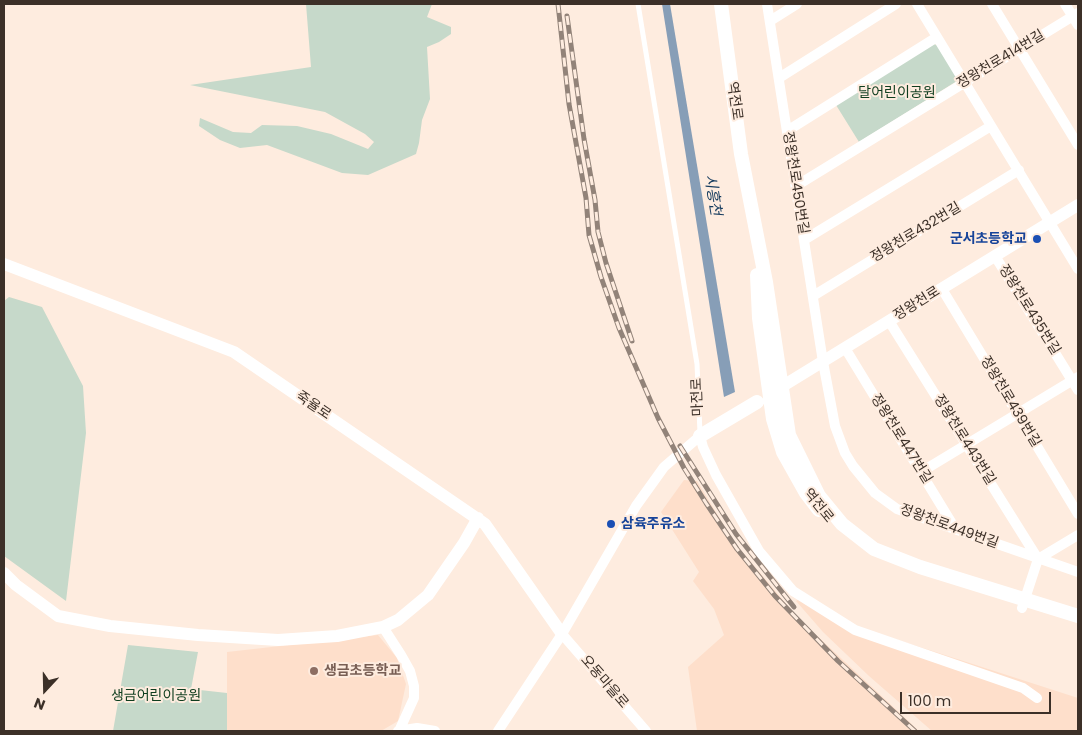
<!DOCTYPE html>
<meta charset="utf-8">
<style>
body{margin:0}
#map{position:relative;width:1082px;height:735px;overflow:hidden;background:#feecdf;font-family:Poppins,sans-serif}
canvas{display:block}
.frame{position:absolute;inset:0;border:5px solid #3c3028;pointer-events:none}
.north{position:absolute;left:20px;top:665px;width:50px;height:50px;-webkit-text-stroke:4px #feecdf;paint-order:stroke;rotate:201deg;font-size:14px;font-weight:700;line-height:20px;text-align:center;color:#3c3028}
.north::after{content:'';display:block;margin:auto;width:18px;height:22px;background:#3c3028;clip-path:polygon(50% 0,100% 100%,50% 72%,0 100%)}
.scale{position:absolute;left:900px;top:692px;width:151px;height:22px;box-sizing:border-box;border:2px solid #3c3028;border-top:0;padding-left:6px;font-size:15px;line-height:18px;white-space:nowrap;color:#3c3028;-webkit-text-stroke:4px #feecdf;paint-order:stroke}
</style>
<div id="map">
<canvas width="1082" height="735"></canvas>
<div class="frame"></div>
<div class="north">N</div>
<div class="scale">100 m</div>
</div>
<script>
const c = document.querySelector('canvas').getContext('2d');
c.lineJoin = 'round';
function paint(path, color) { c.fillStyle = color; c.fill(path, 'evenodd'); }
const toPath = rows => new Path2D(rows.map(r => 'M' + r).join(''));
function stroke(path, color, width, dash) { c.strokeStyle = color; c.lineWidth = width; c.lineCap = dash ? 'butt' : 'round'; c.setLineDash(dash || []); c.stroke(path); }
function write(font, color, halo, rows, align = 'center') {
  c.font = font + ' Poppins,"Noto Sans KR",sans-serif'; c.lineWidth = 4; c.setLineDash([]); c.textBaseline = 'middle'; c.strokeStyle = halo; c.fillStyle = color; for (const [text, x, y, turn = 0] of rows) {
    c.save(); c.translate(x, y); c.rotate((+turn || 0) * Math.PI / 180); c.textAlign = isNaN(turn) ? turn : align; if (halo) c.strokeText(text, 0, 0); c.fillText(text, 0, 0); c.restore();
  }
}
paint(toPath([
 [684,480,697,481,734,542,798,618,919,731,697,731,688,667,724,635,714,609,693,581,699,572,661,512],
 [807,595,858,627,1078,698,1078,731,932,731,869,676,823,632,796,601],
 [378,635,397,658,406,684,398,721,381,731,227,731,227,652]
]), '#fedfcb');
paint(toPath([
 [306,4,432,4,427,17,451,27,451,34,439,42,427,47,430,99,422,120,419,143,416,154,368,175,342,173,267,145,240,148,220,140,199,126,200,118,233,132,251,133,262,125,297,126,331,134,368,149,374,142,365,134,325,112,190,85,311,67],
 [934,44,939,46,959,76,957,81,859,142,836,105],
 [9,297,42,307,83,386,86,433,66,601,4,556,4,301],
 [128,645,198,652,191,689,227,693,227,731,113,731]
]), '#c6d9ca');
paint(toPath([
 [662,4,670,4,735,392,724,397]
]), '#879eb7');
stroke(toPath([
 [638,4,697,364,700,433]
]), '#fff', 5);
stroke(toPath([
 [767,4,823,362,835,426,845,453,853,466,875,493,897,509,1078,572],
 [917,4,1078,269],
 [992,4,1078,145],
 [1065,4,1078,25],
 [770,21,797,4],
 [779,78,896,4],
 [787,131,937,37],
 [796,186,1078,13],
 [804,240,991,126],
 [995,256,1078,390],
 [942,289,1078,514],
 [813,296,1019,170],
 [889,321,1038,559],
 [845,348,956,530],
 [921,472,1078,377],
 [1022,608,1038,559,1078,535],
 [383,627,401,655,410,671,414,686,414,698,399,731],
 [562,634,646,731],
 [398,731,417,728,435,731],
 [498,731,562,634,636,506,664,467,700,436,703,447,716,475,759,551,793,591,855,630,1023,688,1037,698]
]), '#fff', 10);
stroke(toPath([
 [4,264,234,352,485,524,562,634],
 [773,392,1078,205],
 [4,573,16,585,58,616,110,626,198,635,278,640,337,636,383,627,398,620,428,595,464,543,478,518]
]), '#fff', 12);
stroke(toPath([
 [721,4,741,154,766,282,789,435,819,496,842,524,874,549,920,567,1078,616],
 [757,275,759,318,773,419,783,452,806,493,819,510],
 [700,436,757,402]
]), '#fff', 14);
const rail = toPath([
 [558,4,569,104,586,198,589,235,601,277,619,328,658,418,684,468,706,503,737,549,775,596,838,661,915,731],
 [567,16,584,139,595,200,598,232,606,263,632,341],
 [680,446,736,534,794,607]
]);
stroke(rail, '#928379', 5);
stroke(rail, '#feecdf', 3, [9]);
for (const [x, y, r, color] of [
 [1037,239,5,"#1a4fb4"],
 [611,524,5,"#1a4fb4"],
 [314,671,5,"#8d6e63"]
]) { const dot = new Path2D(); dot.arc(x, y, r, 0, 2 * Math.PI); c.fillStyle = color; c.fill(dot); stroke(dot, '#feecdf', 2); }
write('14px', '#3c3028', '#feecdf', [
 ["정왕천로414번길",1001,60,-31],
 ["역전로",734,101,82],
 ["정왕천로450번길",795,183,81],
 ["정왕천로432번길",916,233,-31],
 ["정왕천로",917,304,-32],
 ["정왕천로435번길",1029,310,58],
 ["마전로",698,397,-92],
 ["정왕천로439번길",1010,402,59],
 ["죽율로",313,406,34],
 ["정왕천로447번길",901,439,58],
 ["정왕천로443번길",964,440,58],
 ["역전로",818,506,51],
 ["정왕천로449번길",949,527,20],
 ["오동마을로",604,682,49]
]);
write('14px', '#0e3d1e', '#feecdf', [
 ["달어린이공원",897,93],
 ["생금어린이공원",156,696]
]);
write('bold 14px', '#164399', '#feecdf', [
 ["군서초등학교",1027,239],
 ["삼육주유소",621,524,"left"]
], 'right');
write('bold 14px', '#785e54', '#feecdf', [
 ["생금초등학교",324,671]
], 'left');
write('italic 15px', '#153b5e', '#feecdf', [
 ["시흥천",712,195,81]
]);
</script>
